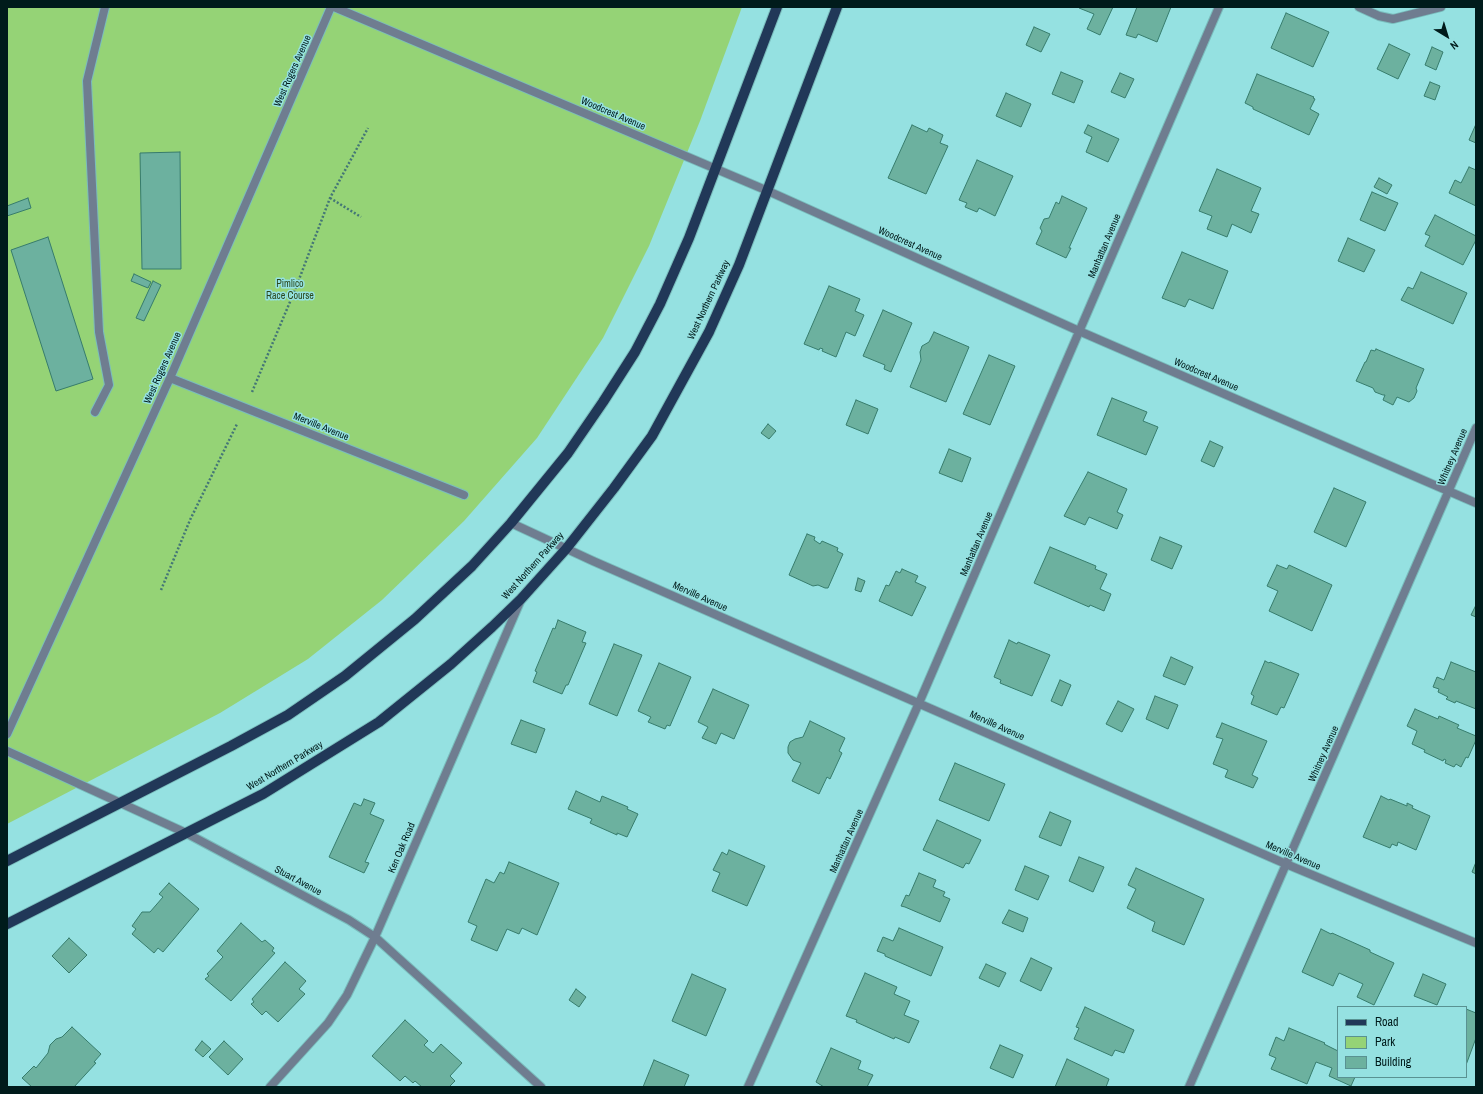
<!DOCTYPE html>
<style>
body{margin:0}
#map{position:relative;width:1483px;height:1094px;overflow:hidden;background:#95e1e1;font-family:"Archivo Narrow",sans-serif}
canvas{display:block}
.frame{position:absolute;inset:0;border:8px solid #001b1b;pointer-events:none}
.legend{position:absolute;left:1337px;top:1006px;width:130px;height:72px;box-sizing:border-box;background:#95e1e1;border:1px solid #599292;margin:0;padding:5px 7px;list-style:none;font-size:12px;color:#001b1b}
.legend li{display:flex;align-items:center;gap:8px;height:20px}
.legend b{width:20px;border:1px solid #599292}
.north{position:absolute;left:1427px;top:16px;width:40px;height:40px;-webkit-text-stroke:3px #95e1e1;paint-order:stroke;rotate:142deg;font-size:11px;font-weight:700;line-height:16px;text-align:center;color:#001b1b}
.north::after{content:'';display:block;margin:auto;width:14px;height:18px;background:#001b1b;clip-path:polygon(50% 0,100% 100%,50% 72%,0 100%)}
</style>
<div id="map">
<canvas width="1483" height="1094"></canvas>
<div class="frame"></div>
<ul class="legend">
<li><b style="height:5px;background:#213858"></b>Road</li>
<li><b style="height:11px;background:#95d376"></b>Park</li>
<li><b style="height:11px;background:#6cb19f"></b>Building</li>
</ul>
<div class="north">N</div>
</div>
<script>
const c = document.querySelector('canvas').getContext('2d');
c.lineJoin = 'round';
function paint(path, color) { c.fillStyle = color; c.fill(path, 'evenodd'); }
const toPath = rows => new Path2D(rows.map(r => 'M' + r).join(''));
function stroke(path, color, width, dash) { c.strokeStyle = color; c.lineWidth = width; c.lineCap = dash ? 'butt' : 'round'; c.setLineDash(dash || []); c.stroke(path); }
function write(font, color, halo, rows, align = 'center') {
  c.font = font + ' "Archivo Narrow",sans-serif'; c.lineWidth = 3; c.setLineDash([]); c.textBaseline = 'middle'; c.strokeStyle = halo; c.fillStyle = color; for (const [text, x, y, turn = 0] of rows) {
    c.save(); c.translate(x, y); c.rotate((+turn || 0) * Math.PI / 180); c.textAlign = isNaN(turn) ? turn : align; if (halo) c.strokeText(text, 0, 0); c.fillText(text, 0, 0); c.restore();
  }
}
paint(toPath([
 [7,7,742,7,700,121,649,246,603,338,537,438,464,521,382,600,308,659,220,713,7,824]
]), '#95d376');
const building = toPath([
 [1080,7,1113,7,1100,35,1087,29,1094,14,1079,8,1080,7],
 [1137,7,1171,7,1157,42,1138,34,1136,38,1126,35,1137,7],
 [1286,13,1329,32,1313,67,1271,48,1286,13],
 [1034,27,1050,34,1041,52,1026,45,1034,27],
 [1389,44,1410,54,1398,79,1377,69,1389,44],
 [1432,47,1443,52,1436,70,1425,65,1432,47],
 [1061,72,1083,81,1074,103,1052,94,1061,72],
 [1120,73,1134,79,1125,98,1111,92,1120,73],
 [1257,74,1314,97,1313,98,1315,99,1310,109,1319,114,1309,135,1253,109,1253,107,1245,103,1257,74],
 [1430,82,1440,86,1435,100,1424,96,1430,82],
 [1006,93,1031,104,1021,127,996,116,1006,93],
 [1476,124,1476,143,1469,140,1476,124],
 [912,125,927,132,929,128,943,135,940,143,948,146,926,194,888,178,912,125],
 [1088,125,1119,139,1108,162,1086,152,1092,137,1084,133,1088,125],
 [180,152,181,269,142,269,140,153,180,152],
 [977,160,1013,176,995,216,979,208,977,212,965,207,967,203,959,200,977,160],
 [1469,167,1476,170,1476,206,1449,193,1455,180,1461,183,1469,167],
 [1217,169,1261,188,1251,211,1259,214,1251,233,1232,224,1227,237,1207,229,1212,216,1199,211,1217,169],
 [1379,178,1392,185,1387,194,1374,187,1379,178],
 [1372,192,1398,203,1385,231,1360,220,1372,192],
 [1062,196,1087,208,1069,248,1071,248,1066,258,1036,244,1042,231,1040,228,1044,219,1049,218,1056,202,1059,204,1062,196],
 [28,198,31,208,7,216,7,206,28,198],
 [1435,215,1476,236,1476,240,1463,265,1425,246,1430,236,1425,234,1435,215],
 [48,237,93,379,56,391,11,250,48,237],
 [1348,238,1375,250,1364,272,1338,261,1348,238],
 [1182,252,1228,271,1213,309,1189,299,1185,307,1162,298,1182,252],
 [1421,272,1467,293,1453,324,1401,300,1408,287,1413,289,1421,272],
 [134,274,151,282,148,288,131,281,134,274],
 [153,281,161,285,144,321,136,318,153,281],
 [829,286,860,299,855,311,864,315,855,336,846,332,836,357,822,351,823,349,820,348,819,350,804,344,829,286],
 [883,310,912,323,891,372,884,369,885,365,863,356,883,310],
 [934,332,969,347,946,402,910,387,921,360,920,352,922,346,929,342,934,332],
 [1376,349,1424,369,1416,388,1417,391,1414,398,1409,402,1397,397,1393,405,1383,400,1385,395,1383,395,1375,392,1373,388,1356,381,1365,362,1366,362,1371,350,1375,351,1376,349],
 [989,355,1015,366,990,425,963,414,989,355],
 [1112,398,1147,412,1143,421,1158,427,1146,455,1097,435,1112,398],
 [856,400,878,409,868,434,846,425,856,400],
 [768,424,776,431,769,439,761,433,768,424],
 [1210,441,1223,447,1214,467,1201,461,1210,441],
 [949,449,971,458,962,482,939,473,949,449],
 [1088,472,1127,489,1117,512,1123,515,1117,529,1089,517,1085,525,1064,516,1088,472],
 [1334,488,1366,502,1346,547,1314,532,1334,488],
 [807,534,815,537,814,540,820,544,822,541,838,548,837,551,843,554,828,588,825,588,818,585,813,586,789,575,807,534],
 [1160,537,1182,546,1172,569,1151,560,1160,537],
 [1050,547,1096,566,1095,569,1107,574,1100,589,1111,594,1104,611,1090,605,1089,607,1034,583,1050,547],
 [1277,565,1287,569,1289,565,1332,585,1312,631,1269,611,1278,591,1267,586,1277,565],
 [902,569,918,576,915,582,926,587,912,616,879,601,886,585,889,586,896,571,900,573,902,569],
 [858,578,865,581,861,592,855,590,858,578],
 [1476,605,1476,617,1471,615,1476,605],
 [558,620,586,632,582,642,586,643,568,685,566,685,562,694,533,682,537,672,535,671,553,628,555,629,558,620],
 [1009,640,1017,644,1018,642,1050,655,1032,696,1000,683,1001,680,994,677,1009,640],
 [614,644,642,655,617,716,589,704,614,644],
 [1171,657,1193,667,1185,685,1163,676,1171,657],
 [1265,661,1269,663,1270,662,1299,674,1284,708,1281,707,1277,715,1251,704,1254,696,1251,694,1265,661],
 [1451,662,1476,672,1476,709,1456,701,1455,703,1446,699,1448,697,1438,692,1439,689,1433,687,1437,677,1444,680,1451,662],
 [659,663,691,677,670,726,667,725,665,729,648,722,651,717,638,711,659,663],
 [1060,680,1071,685,1062,706,1051,701,1060,680],
 [713,689,749,705,734,739,721,733,716,744,702,738,708,727,698,722,713,689],
 [1155,696,1178,705,1168,729,1146,719,1155,696],
 [1118,701,1134,709,1122,732,1106,724,1118,701],
 [1415,709,1438,719,1439,716,1459,725,1457,728,1476,736,1476,740,1468,758,1466,757,1461,767,1456,764,1454,767,1445,763,1446,760,1444,759,1443,761,1424,752,1425,750,1412,744,1417,731,1407,726,1415,709],
 [521,720,545,729,536,753,511,744,521,720],
 [810,721,845,738,839,751,842,753,830,779,827,777,819,794,792,781,801,763,793,760,788,753,788,747,790,742,795,739,803,737,810,721],
 [1222,723,1267,741,1252,775,1258,778,1253,788,1225,777,1228,770,1213,764,1223,739,1216,737,1222,723],
 [955,763,1005,784,989,821,939,800,955,763],
 [576,791,600,802,602,796,628,807,627,809,638,814,627,837,617,833,617,835,590,823,592,819,568,809,576,791],
 [1381,796,1389,800,1390,799,1407,806,1407,803,1413,806,1412,808,1430,816,1416,850,1398,842,1397,846,1392,844,1390,848,1363,837,1381,796],
 [364,799,375,803,370,814,384,820,365,862,369,863,364,873,329,857,354,803,361,806,364,799],
 [1050,812,1071,821,1061,846,1039,837,1050,812],
 [937,820,981,840,969,864,966,863,963,868,923,850,937,820],
 [729,850,765,866,747,906,712,891,720,873,713,870,722,852,727,855,729,850],
 [1079,857,1104,867,1093,892,1069,881,1079,857],
 [509,862,559,883,537,935,522,928,519,934,507,929,497,951,471,940,477,926,468,922,486,879,494,883,500,872,504,874,509,862],
 [1476,862,1476,874,1472,872,1476,862],
 [1025,866,1049,876,1038,900,1015,890,1025,866],
 [1136,868,1204,899,1184,945,1152,931,1155,922,1127,908,1136,889,1128,885,1136,868],
 [919,873,936,880,933,887,945,892,943,896,950,899,940,922,905,907,901,906,906,895,909,896,919,873],
 [169,883,199,909,163,952,158,948,154,953,132,934,136,929,132,926,142,912,150,912,163,897,159,894,169,883],
 [1009,910,1028,918,1023,932,1002,923,1009,910],
 [241,923,262,942,265,940,274,948,272,951,275,953,231,1001,205,979,209,976,207,974,223,957,217,951,241,923],
 [899,928,943,947,931,976,885,956,885,954,877,951,883,937,893,941,899,928],
 [1321,929,1331,934,1332,933,1370,950,1370,952,1394,963,1374,1005,1357,997,1363,984,1339,973,1333,986,1302,972,1321,929],
 [69,938,87,955,69,973,52,956,69,938],
 [1031,958,1052,968,1041,991,1020,981,1031,958],
 [285,962,306,981,299,989,305,994,278,1022,266,1011,262,1015,251,1004,254,1002,252,999,285,962],
 [986,964,1006,973,999,987,979,978,986,964],
 [865,973,897,987,894,994,910,1001,904,1015,919,1021,909,1043,895,1037,894,1039,856,1022,857,1020,846,1016,865,973],
 [692,974,726,989,706,1036,672,1021,692,974],
 [1423,974,1446,984,1437,1005,1414,996,1423,974],
 [576,989,586,997,579,1007,569,1000,576,989],
 [1085,1007,1134,1030,1124,1053,1115,1050,1112,1056,1074,1039,1079,1028,1076,1027,1085,1007],
 [1466,1009,1476,1013,1476,1038,1466,1065,1466,1009],
 [405,1020,428,1041,424,1045,433,1053,441,1044,462,1063,450,1076,455,1081,449,1087,422,1087,415,1081,413,1083,405,1076,400,1081,372,1056,405,1020],
 [72,1027,101,1054,94,1062,96,1063,74,1087,32,1087,22,1078,34,1066,36,1068,48,1053,50,1045,56,1039,62,1037,72,1027],
 [1289,1028,1325,1043,1324,1044,1338,1051,1338,1077,1355,1077,1351,1086,1329,1076,1332,1068,1316,1062,1307,1084,1271,1069,1276,1058,1269,1055,1276,1037,1284,1041,1289,1028],
 [202,1041,211,1049,203,1057,195,1050,202,1041],
 [224,1041,243,1059,228,1075,209,1057,224,1041],
 [1000,1045,1023,1055,1013,1078,990,1068,1000,1045],
 [831,1048,861,1061,858,1069,873,1075,867,1087,824,1087,816,1082,831,1048],
 [1067,1059,1109,1079,1106,1087,1055,1087,1067,1059],
 [654,1060,689,1075,684,1087,643,1087,654,1060]
]);
paint(building, '#6cb19f');
stroke(building, '#377c6c', 1);
const lane = toPath([
 [95,412,109,385,99,332,87,81,105,7]
]);
const street = toPath([
 [334,7,768,191,1079,331,1476,503],
 [1359,7,1379,16,1393,19,1441,7],
 [170,378,464,495],
 [511,523,593,561,1286,864,1476,943],
 [7,734,170,378,331,7],
 [7,751,186,833,349,920,375,937,541,1087],
 [270,1087,328,1023,347,995,375,937,520,602],
 [748,1087,919,703,1219,7],
 [1189,1087,1476,428]
]);
const primary = toPath([
 [7,861,231,746,288,715,345,676,415,619,472,566,511,523,568,453,603,402,635,352,660,304,689,238,777,7],
 [7,924,263,794,379,722,451,664,492,627,521,599,566,549,614,488,652,436,709,332,739,265,837,7]
]);
stroke(lane, '#7abdbd', 10);
stroke(street, '#7abdbd', 10);
stroke(primary, '#7abdbd', 12);
stroke(toPath([
 [330,198,361,217],
 [252,392,295,290,330,198,368,128],
 [161,590,190,520,237,424]
]), '#447676', 2.5, [2, 2]);
stroke(lane, '#6f7d90', 8);
stroke(street, '#6f7d90', 8);
stroke(primary, '#213858', 10);
write('10px', '#001b1b', '#95e1e1', [
 ["West Rogers Avenue",293,71,-66],
 ["Woodcrest Avenue",613,114,23],
 ["Woodcrest Avenue",910,244,24],
 ["Manhattan Avenue",1105,246,-67],
 ["West Northern Parkway",709,300,-65],
 ["West Rogers Avenue",163,368,-66],
 ["Woodcrest Avenue",1206,375,23],
 ["Merville Avenue",321,427,22],
 ["Whitney Avenue",1453,457,-67],
 ["Manhattan Avenue",977,544,-67],
 ["West Northern Parkway",533,566,-48],
 ["Merville Avenue",700,597,24],
 ["Merville Avenue",997,726,24],
 ["Whitney Avenue",1324,754,-66],
 ["West Northern Parkway",285,766,-31],
 ["Manhattan Avenue",847,841,-66],
 ["Ken Oak Road",402,848,-67],
 ["Merville Avenue",1293,856,23],
 ["Stuart Avenue",298,881,28]
]);
write('10px', '#2a471a', '#95e1e1', [
 ["Pimlico",290,284],
 ["Race Course",290,296]
]);
</script>
